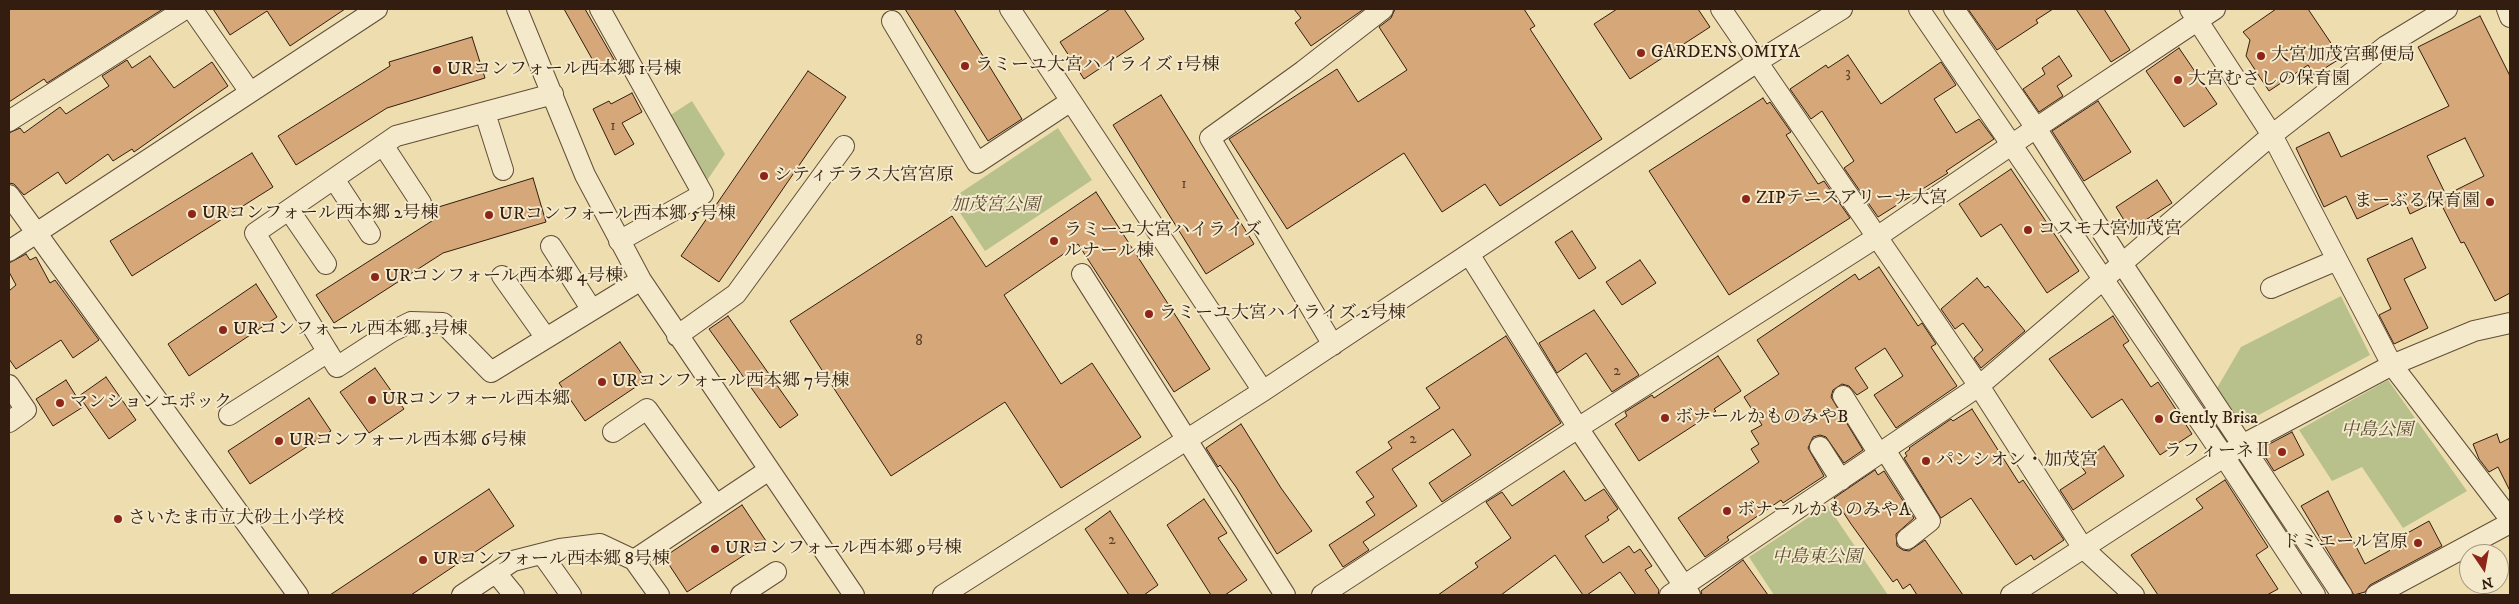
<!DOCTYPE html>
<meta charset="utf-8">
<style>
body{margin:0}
#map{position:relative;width:2519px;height:604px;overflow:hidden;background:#eedeaf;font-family:"IM FELL DW Pica",serif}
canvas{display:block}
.frame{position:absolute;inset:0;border:10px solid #321d10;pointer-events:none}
.north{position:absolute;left:2459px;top:544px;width:50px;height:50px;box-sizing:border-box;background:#f4eacb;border:1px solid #a69880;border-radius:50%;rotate:168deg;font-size:14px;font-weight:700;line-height:20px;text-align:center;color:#321d10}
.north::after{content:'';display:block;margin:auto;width:18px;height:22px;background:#8f2418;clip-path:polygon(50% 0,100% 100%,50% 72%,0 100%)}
</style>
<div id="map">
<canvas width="2519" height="604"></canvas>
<div class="frame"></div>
<div class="north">N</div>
</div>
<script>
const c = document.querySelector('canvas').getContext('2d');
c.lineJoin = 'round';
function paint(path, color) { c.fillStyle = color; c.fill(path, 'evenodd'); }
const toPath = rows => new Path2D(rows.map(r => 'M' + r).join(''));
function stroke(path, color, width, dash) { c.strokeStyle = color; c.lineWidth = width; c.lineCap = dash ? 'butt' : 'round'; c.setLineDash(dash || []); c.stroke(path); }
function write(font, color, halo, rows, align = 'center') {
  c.font = font + ' "IM FELL DW Pica","Noto Serif JP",serif'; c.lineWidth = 4; c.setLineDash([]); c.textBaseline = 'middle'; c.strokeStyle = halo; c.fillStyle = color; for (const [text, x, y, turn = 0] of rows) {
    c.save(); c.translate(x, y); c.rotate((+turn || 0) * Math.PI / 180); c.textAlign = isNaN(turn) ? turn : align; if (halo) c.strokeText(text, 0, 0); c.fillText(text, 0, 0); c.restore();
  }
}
paint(toPath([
 [692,101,725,154,706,182,669,116],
 [1058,128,1092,180,985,251,951,199],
 [2341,296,2370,355,2242,424,2217,388,2241,347],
 [2388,380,2467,491,2403,528,2362,467,2332,481,2299,430],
 [1827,505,1888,595,1774,595,1749,557]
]), '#b8c18c');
stroke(toPath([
 [2235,454,2262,496]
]), '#727b72', 6);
const building = toPath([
 [9,9,163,9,47,83,44,79,9,102,9,9],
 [213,9,345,9,290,46,267,11,230,35,213,9],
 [564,9,585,9,616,63,600,73,564,9],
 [905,9,954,9,1022,119,988,141,905,9],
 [1110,9,1124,9,1144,39,1084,79,1060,42,1110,9],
 [1294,9,1364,9,1311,46,1295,23,1301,18,1294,9],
 [1395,9,1524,9,1535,26,1530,29,1602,139,1500,206,1485,184,1442,212,1404,153,1287,229,1229,139,1337,69,1358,102,1407,70,1379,27,1391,18,1395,9],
 [1617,9,1698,9,1710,27,1630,79,1594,24,1617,9],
 [1968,9,2053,9,2036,20,2038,23,1997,50,1968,9],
 [2076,9,2104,9,2130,50,2111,62,2076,9],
 [2276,9,2308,9,2341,58,2314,75,2308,65,2269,91,2246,56,2250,40,2243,32,2276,9],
 [2480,16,2510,76,2510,293,2495,301,2464,242,2461,243,2439,200,2410,214,2403,197,2357,219,2346,196,2324,207,2296,148,2329,132,2341,157,2449,106,2418,47,2480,16],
 [2465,138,2484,176,2446,195,2427,156,2465,138],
 [472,37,485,78,387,108,296,165,278,136,390,66,389,62,472,37],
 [2179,48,2217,104,2184,127,2146,71,2179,48],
 [1848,55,1881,104,1941,62,1956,85,1934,99,1956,133,1979,119,1994,139,1946,171,1948,173,1878,217,1844,168,1854,161,1822,111,1811,119,1790,89,1826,65,1828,68,1848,55],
 [150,56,174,88,212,62,228,86,134,152,132,149,113,161,108,154,66,184,58,172,24,195,14,184,9,183,9,133,20,128,24,133,60,107,66,114,109,86,102,76,127,60,132,68,150,56],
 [2059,56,2072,76,2057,86,2063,96,2039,112,2023,89,2045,74,2042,68,2059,56],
 [808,71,846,97,719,282,681,256,808,71],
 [632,93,642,112,622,123,634,144,615,155,593,109,609,101,611,104,632,93],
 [1161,95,1254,244,1206,274,1113,125,1161,95],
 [1763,98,1767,104,1770,102,1791,132,1786,135,1818,184,1824,181,1850,218,1729,295,1649,171,1763,98],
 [2098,101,2131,152,2084,181,2052,131,2098,101],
 [252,153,273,187,132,276,110,241,252,153],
 [2011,169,2079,271,2047,293,2001,224,1981,237,1959,204,2011,169],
 [533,178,546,222,443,253,334,323,316,295,435,219,432,209,533,178],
 [2157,180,2172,203,2130,230,2116,207,2157,180],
 [1096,192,1210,369,1174,392,1078,244,1004,295,1061,384,1092,363,1141,437,1061,488,1005,402,891,476,790,321,952,216,986,267,1096,192],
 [1572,231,1596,268,1579,279,1555,242,1572,231],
 [2412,238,2426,268,2404,279,2428,328,2394,344,2379,315,2391,309,2367,259,2412,238],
 [26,254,30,260,36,257,50,283,55,280,99,340,73,358,61,340,16,369,9,359,9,291,16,285,9,272,9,263,26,254],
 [1640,260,1656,283,1622,305,1606,282,1640,260],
 [1879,267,1918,326,1922,323,1936,344,1931,347,1957,386,1896,428,1874,395,1903,376,1885,348,1855,368,1868,388,1857,395,1849,386,1842,384,1833,390,1831,397,1863,450,1844,463,1826,437,1820,435,1813,437,1808,448,1824,476,1783,503,1781,500,1727,537,1729,540,1705,557,1678,518,1759,462,1751,449,1759,444,1751,431,1762,425,1744,397,1779,374,1757,340,1855,274,1859,280,1879,267],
 [1977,278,1985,288,1988,286,2025,331,1981,368,1974,358,1983,350,1963,323,1955,329,1941,309,1977,278],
 [256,284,277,317,189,376,168,344,256,284],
 [1594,310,1639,375,1612,392,1586,353,1557,373,1539,343,1594,310],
 [728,316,798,415,780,428,709,329,728,316],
 [2113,316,2129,341,2123,345,2151,387,2158,382,2192,434,2160,455,2122,399,2092,418,2049,359,2113,316],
 [1506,336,1561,423,1442,502,1429,483,1471,455,1453,429,1392,469,1417,506,1363,542,1369,550,1343,567,1329,545,1375,515,1366,502,1374,497,1356,472,1392,448,1388,442,1440,408,1426,388,1506,336],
 [620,342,646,380,585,421,559,383,620,342],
 [1718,356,1741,391,1714,409,1716,411,1639,461,1615,424,1627,416,1625,412,1652,395,1654,398,1718,356],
 [375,368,404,409,369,433,340,392,375,368],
 [106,377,136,420,109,439,79,396,106,377],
 [66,380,83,407,53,426,36,399,66,380],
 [309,398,331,431,250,484,228,451,309,398],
 [1972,409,2019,483,2023,480,2064,540,2034,560,2031,555,2016,565,1971,498,1941,518,1904,458,1907,456,1905,453,1910,449,1909,448,1951,419,1953,421,1972,409],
 [1241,424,1281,488,1312,531,1277,554,1236,487,1220,465,1218,467,1206,448,1241,424],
 [2292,432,2304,455,2274,471,2260,449,2292,432],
 [2497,434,2500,443,2510,438,2510,491,2498,467,2489,472,2479,459,2473,444,2497,434],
 [2104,446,2124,476,2073,510,2060,490,2086,473,2079,463,2104,446],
 [1875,470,1878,475,1884,471,1914,518,1896,534,1897,546,1903,550,1909,551,1925,540,1963,595,1917,595,1910,584,1903,589,1897,579,1893,582,1851,524,1834,498,1875,470],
 [1564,471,1585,501,1604,489,1618,509,1607,517,1609,520,1585,536,1603,563,1629,546,1634,553,1640,549,1652,566,1645,570,1659,590,1658,595,1636,595,1620,572,1587,595,1583,595,1555,555,1501,595,1438,595,1478,567,1475,563,1511,538,1486,502,1502,492,1512,506,1564,471],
 [2225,480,2268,547,2256,555,2278,589,2267,595,2158,595,2131,555,2203,508,2196,499,2225,480],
 [489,489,514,526,411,595,330,595,489,489],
 [2328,491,2365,564,2396,547,2393,541,2429,521,2442,546,2370,585,2365,592,2354,595,2301,506,2328,491],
 [1204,499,1227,533,1218,538,1247,580,1225,595,1211,595,1167,525,1204,499],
 [742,505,766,541,687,592,664,557,742,505],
 [1110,511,1158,585,1144,595,1129,595,1085,529,1110,511],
 [1743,560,1768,595,1702,595,1701,591,1743,560]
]);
paint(building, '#d6a779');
stroke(building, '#321d10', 1);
const minor = toPath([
 [192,9,250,92],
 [517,9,585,175,641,280,854,595],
 [600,9,703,194,619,241],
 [1010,9,1263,391],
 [1721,9,1979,386,2083,548,2134,595],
 [1919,9,2223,455,2315,595],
 [1954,9,2036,128,2123,265,2342,595],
 [2190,9,2272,135,2392,365,2510,519],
 [2507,9,2510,17],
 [892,21,977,163,1071,101],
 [553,94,396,136,255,233,337,367,391,332,411,322,443,323,491,372,641,280],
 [485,113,503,170],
 [9,121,185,9],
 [383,145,421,203],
 [334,179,370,234],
 [9,195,298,595],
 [289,210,326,264],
 [551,246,592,310],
 [9,251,377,9],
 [1469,254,1578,428,1690,595],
 [1082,274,1285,595],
 [502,276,546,338],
 [2271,288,2337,260],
 [677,336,736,294,844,146],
 [1333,345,1210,138,1303,71,1383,9],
 [9,385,26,410,9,422],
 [1843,396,1879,454],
 [229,415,328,352],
 [613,432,647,409,716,505],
 [1820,447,1841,480],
 [1885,450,1930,521,1907,539],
 [542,554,571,595],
 [496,573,514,595],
 [462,595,513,561,560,549,600,544,634,560],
 [659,595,634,560,769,470],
 [741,595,776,572],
 [943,595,1263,391,1757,62,1842,9],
 [1322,595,1578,428,1877,237,2036,128,2215,9],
 [1670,595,1979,386,2272,135,2386,46,2447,9],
 [2011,595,2242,445,2392,365,2474,331,2510,323],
 [2376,595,2510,523]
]);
stroke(minor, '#614d38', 22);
stroke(minor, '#f4eacb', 20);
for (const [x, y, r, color] of [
 [1641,53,5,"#8f2418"],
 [2261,56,5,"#8f2418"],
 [965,66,5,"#8f2418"],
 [437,70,5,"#8f2418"],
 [2178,80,5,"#8f2418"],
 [764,176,5,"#8f2418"],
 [1746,199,5,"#8f2418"],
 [2490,202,5,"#8f2418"],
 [192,214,5,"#8f2418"],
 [489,215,5,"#8f2418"],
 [2028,230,5,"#8f2418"],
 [1054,241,5,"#8f2418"],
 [375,277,5,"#8f2418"],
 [1149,314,5,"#8f2418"],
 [223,330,5,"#8f2418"],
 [602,382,5,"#8f2418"],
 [372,400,5,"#8f2418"],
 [60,403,5,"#8f2418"],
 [1665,418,5,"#8f2418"],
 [2159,419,5,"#8f2418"],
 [279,441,5,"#8f2418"],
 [2282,452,5,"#8f2418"],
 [1926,461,5,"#8f2418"],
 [1727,511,5,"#8f2418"],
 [118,519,5,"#8f2418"],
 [2418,543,5,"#8f2418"],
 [715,549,5,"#8f2418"],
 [423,560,5,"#8f2418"]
]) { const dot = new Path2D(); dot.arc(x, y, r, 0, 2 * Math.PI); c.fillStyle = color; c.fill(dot); stroke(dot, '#f4eacb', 2); }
write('15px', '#5b402a', null, [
 ["3",1848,74],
 ["1",613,127],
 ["1",1184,185],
 ["8",919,342],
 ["2",1617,372],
 ["2",1413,440],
 ["2",1112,541]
]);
write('18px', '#321d10', '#f4eacb', [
 ["GARDENS OMIYA",1651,53],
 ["大宮加茂宮郵便局",2271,56],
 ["ラミーユ大宮ハイライズ 1号棟",975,66],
 ["URコンフォール西本郷 1号棟",447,70],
 ["大宮むさしの保育園",2188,80],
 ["シティテラス大宮宮原",774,176],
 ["ZIPテニスアリーナ大宮",1756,199],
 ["まーぶる保育園",2480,202,"right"],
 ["URコンフォール西本郷 2号棟",202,214],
 ["URコンフォール西本郷 5号棟",499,215],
 ["コスモ大宮加茂宮",2038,230],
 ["ラミーユ大宮ハイライズ",1064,231],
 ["ルナール棟",1064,252],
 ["URコンフォール西本郷 4号棟",385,277],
 ["ラミーユ大宮ハイライズ 2号棟",1159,314],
 ["URコンフォール西本郷 3号棟",233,330],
 ["URコンフォール西本郷 7号棟",612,382],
 ["URコンフォール西本郷",382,400],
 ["マンションエポック",70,403],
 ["ボナールかものみやB",1675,418],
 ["Gently Brisa",2169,419],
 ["URコンフォール西本郷 6号棟",289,441],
 ["ラフィーネⅡ",2272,452,"right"],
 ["パンシオン・加茂宮",1936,461],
 ["ボナールかものみやA",1737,511],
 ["さいたま市立大砂土小学校",128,519],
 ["ドミエール宮原",2408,543,"right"],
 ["URコンフォール西本郷 9号棟",725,549],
 ["URコンフォール西本郷 8号棟",433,560]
], 'left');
write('italic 18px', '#5a4e35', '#f4eacb', [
 ["加茂宮公園",995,206],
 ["中島公園",2377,431],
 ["中島東公園",1817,558]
]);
</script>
